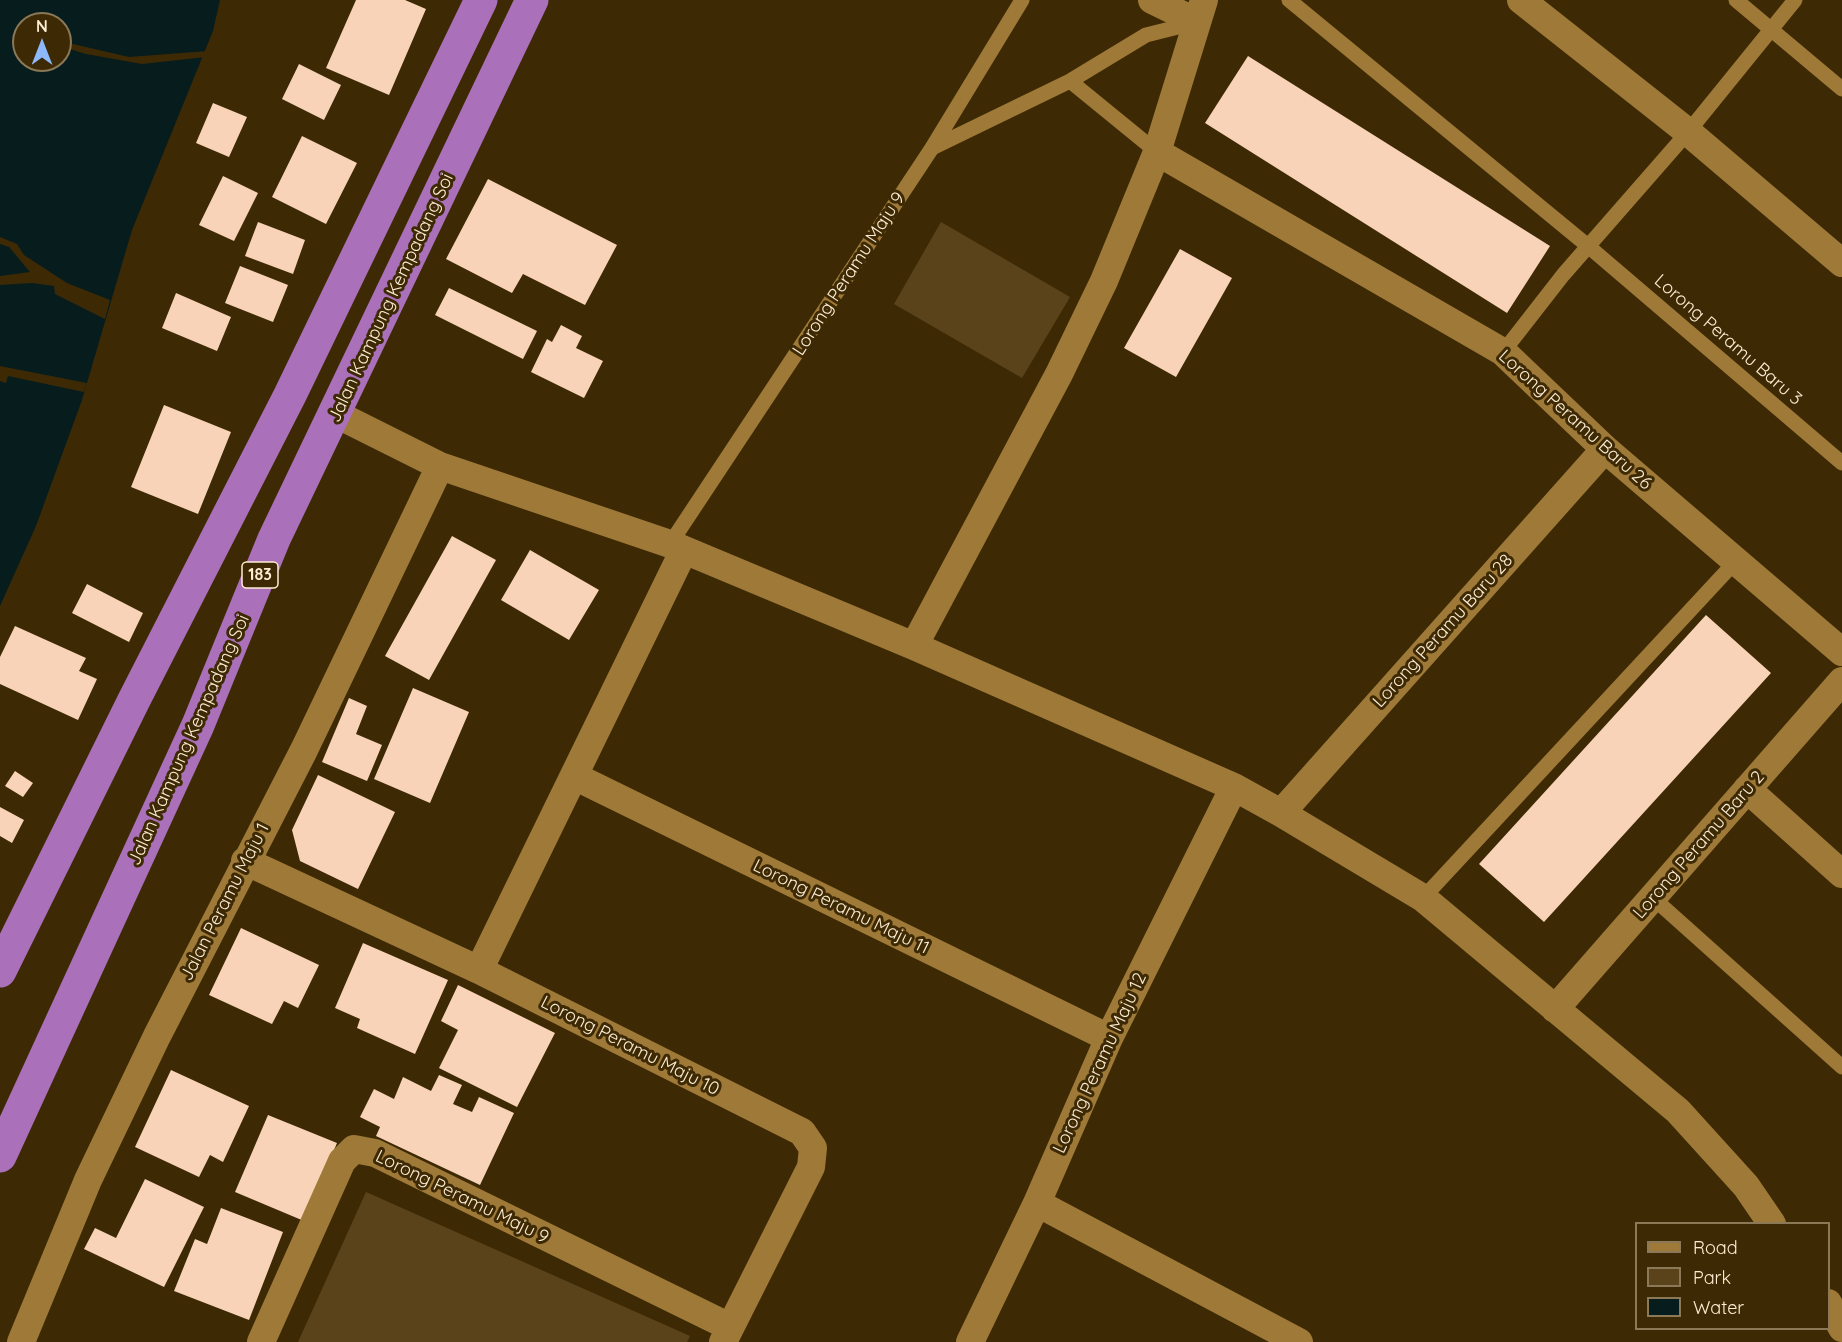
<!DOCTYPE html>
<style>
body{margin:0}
#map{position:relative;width:1842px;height:1342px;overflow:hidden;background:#3d2a05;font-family:Quicksand,sans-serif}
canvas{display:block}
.legend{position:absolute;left:1635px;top:1222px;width:195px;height:108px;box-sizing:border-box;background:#3d2a05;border:2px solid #8a7857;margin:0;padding:8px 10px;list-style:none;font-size:18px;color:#feedd3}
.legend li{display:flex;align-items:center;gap:12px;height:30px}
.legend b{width:30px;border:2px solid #8a7857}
.north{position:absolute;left:12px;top:12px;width:60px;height:60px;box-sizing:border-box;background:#3d2a05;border:2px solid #8a7857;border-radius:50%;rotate:0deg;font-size:16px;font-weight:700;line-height:24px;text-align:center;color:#feedd3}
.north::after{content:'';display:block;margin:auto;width:21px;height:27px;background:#8db9fc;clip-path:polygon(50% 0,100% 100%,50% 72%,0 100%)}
</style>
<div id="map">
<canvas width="1842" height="1342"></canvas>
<ul class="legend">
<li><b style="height:8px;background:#9f7937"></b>Road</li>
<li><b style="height:16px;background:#5a431a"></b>Park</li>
<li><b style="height:16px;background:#071c1d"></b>Water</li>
</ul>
<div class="north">N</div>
</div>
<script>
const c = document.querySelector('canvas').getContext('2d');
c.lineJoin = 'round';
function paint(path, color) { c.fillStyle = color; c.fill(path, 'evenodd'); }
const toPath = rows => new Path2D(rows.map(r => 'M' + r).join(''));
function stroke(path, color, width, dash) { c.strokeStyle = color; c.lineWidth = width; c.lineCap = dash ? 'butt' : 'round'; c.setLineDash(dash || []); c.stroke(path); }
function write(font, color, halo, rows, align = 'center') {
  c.font = font + ' Quicksand,sans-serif'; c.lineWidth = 6; c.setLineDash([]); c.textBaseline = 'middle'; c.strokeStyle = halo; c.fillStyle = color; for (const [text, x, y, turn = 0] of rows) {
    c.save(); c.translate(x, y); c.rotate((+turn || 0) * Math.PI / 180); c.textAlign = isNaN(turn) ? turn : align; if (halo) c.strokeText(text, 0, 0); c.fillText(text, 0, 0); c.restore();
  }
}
paint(toPath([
 [941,222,1070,297,1022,378,894,304],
 [366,1192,690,1336,687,1342,298,1342]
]), '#5a431a');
paint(toPath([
 [0,0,220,0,213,31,132,230,82,400,36,526,0,606],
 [24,24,60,24,60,60,24,60]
]), '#071c1d');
paint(toPath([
 [60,41,129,57,208,51,206,57,142,64,86,54,60,46],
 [0,237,17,244,24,255,67,283,110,300,105,319,55,294,54,286,32,283,0,285,0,276,30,272,9,247,0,244],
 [0,366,5,367,87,383,84,392,8,376,6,383,0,381]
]), '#3d2a05');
paint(toPath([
 [356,0,405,0,426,9,389,95,326,68],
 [1248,56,1550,246,1507,313,1205,123],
 [299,64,341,85,324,120,282,99],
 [213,103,247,117,229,157,196,143],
 [302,136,357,163,326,224,272,197],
 [223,176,258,193,234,241,199,225],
 [488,179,617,245,585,305,523,274,512,293,446,259],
 [258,222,305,240,293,274,245,256],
 [1180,249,1232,278,1176,377,1124,348],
 [240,266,288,285,273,322,225,303],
 [449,288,537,331,523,359,435,315],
 [176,293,231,317,217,351,162,328],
 [561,325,582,336,576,348,603,361,584,398,531,372,547,339,552,342],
 [164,405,231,432,198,514,131,487],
 [452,536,496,560,429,680,385,656],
 [530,550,599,590,569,640,501,600],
 [87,584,143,613,129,642,72,613],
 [1706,615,1771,673,1544,922,1479,864],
 [15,626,86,658,79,671,97,679,78,720,0,684,0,657],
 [413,688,469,712,430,803,374,779],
 [349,698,367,706,356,734,382,745,367,781,322,762],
 [15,771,33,783,23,797,5,786],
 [318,775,395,812,358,889,300,861,292,830],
 [0,807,24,820,12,843,0,836],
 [241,928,319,965,298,1008,284,1001,272,1024,209,995],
 [363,943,448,980,415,1054,357,1028,360,1019,335,1008],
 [458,985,555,1033,517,1107,439,1068,458,1030,441,1021],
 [171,1070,249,1106,223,1162,210,1155,199,1177,135,1147],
 [439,1075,462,1085,453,1104,472,1112,479,1097,514,1113,480,1185,376,1136,380,1127,360,1117,374,1089,394,1099,403,1077,431,1091],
 [268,1115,337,1143,304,1221,235,1192],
 [145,1179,204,1207,164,1287,84,1249,95,1228,116,1238],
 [221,1208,283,1232,249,1320,174,1291,195,1239,207,1244]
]), '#f8d3b8');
stroke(toPath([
 [1289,0,1588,246,1842,463],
 [1736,0,1842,89],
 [1070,81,1157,152],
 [932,148,1070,81,1146,35,1194,23],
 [1503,352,1563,275,1688,132,1795,0],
 [670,544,932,148,1022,0],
 [1652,897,1842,1067],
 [1423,898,1736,561]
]), '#9f7937', 15);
stroke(toPath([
 [1152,0,1197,22],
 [1521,0,1688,132,1842,263],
 [1157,152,1503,352,1605,449,1842,652],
 [336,414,440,466,670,544,914,646,1234,787,1281,813,1423,898,1678,1111,1746,1186,1772,1224],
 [914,646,1059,374,1104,281,1157,152,1204,0],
 [574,776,1109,1038],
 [1747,789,1842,874],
 [1281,813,1605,449],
 [245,861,479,970,802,1132,813,1148,811,1167,723,1342],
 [479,970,684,550],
 [1555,1009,1842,681],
 [1037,1203,1299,1342],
 [1828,1303,1842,1328],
 [21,1342,88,1180,157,1036,304,750,440,466],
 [261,1342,342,1161,354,1149,375,1153,730,1327],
 [970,1342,1037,1203,1109,1038,1234,787]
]), '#9f7937', 28);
stroke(toPath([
 [0,971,134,700,290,395,481,0],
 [0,1156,198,725,274,539,532,0]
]), '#aa70ba', 33);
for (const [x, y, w] of [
 [260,575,36]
]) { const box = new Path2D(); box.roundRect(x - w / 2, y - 13, w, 26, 4.5); c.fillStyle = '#3d2a05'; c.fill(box); stroke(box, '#feedd3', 1.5); }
write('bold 16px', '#feedd3', null, [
 ["183",260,575]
]);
write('18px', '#feedd3', '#3d2a05', [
 ["Lorong Peramu Maju 9",849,274,-57],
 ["Jalan Kampung Kempadang Soi",391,298,-65],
 ["Lorong Peramu Baru 3",1728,340,41],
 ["Lorong Peramu Baru 26",1575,420,42],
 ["Lorong Peramu Baru 28",1443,631,-48],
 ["Jalan Kampung Kempadang Soi",189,740,-66],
 ["Lorong Peramu Baru 2",1699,845,-49],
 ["Jalan Peramu Maju 1",225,902,-63],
 ["Lorong Peramu Maju 11",841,907,26],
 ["Lorong Peramu Maju 10",630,1046,27],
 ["Lorong Peramu Maju 12",1100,1063,-65],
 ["Lorong Peramu Maju 9",462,1197,26]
]);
</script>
